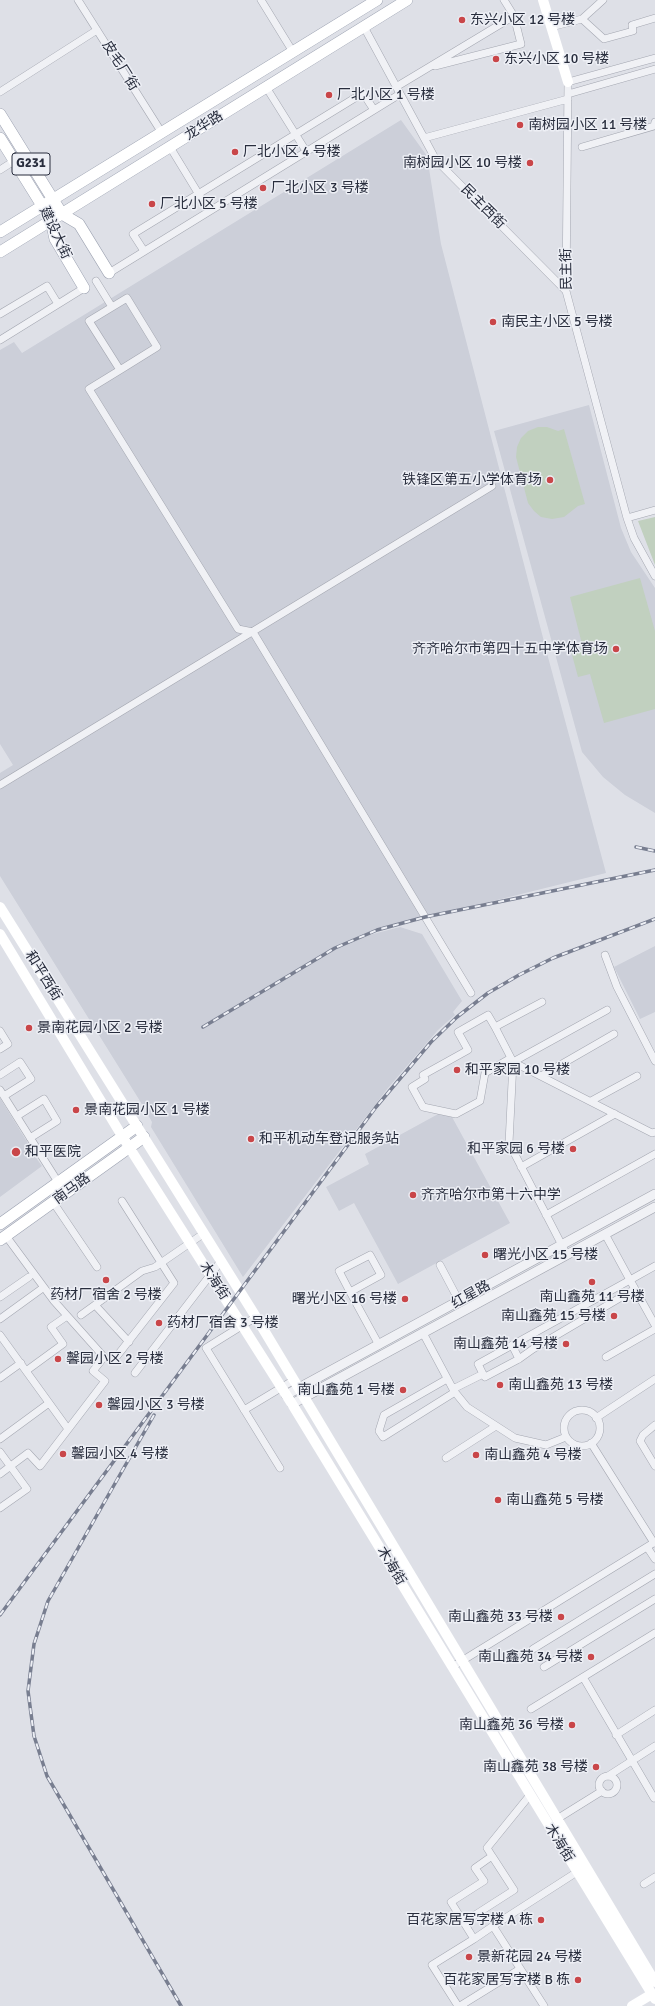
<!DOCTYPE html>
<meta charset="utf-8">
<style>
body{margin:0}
canvas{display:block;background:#dee0e7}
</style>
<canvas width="655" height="2006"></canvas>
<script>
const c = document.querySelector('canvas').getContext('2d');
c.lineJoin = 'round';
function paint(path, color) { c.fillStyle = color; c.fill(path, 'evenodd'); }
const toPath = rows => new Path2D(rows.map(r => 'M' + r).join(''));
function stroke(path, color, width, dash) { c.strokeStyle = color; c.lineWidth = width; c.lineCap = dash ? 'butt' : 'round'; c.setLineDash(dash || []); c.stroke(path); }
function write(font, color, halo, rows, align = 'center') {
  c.font = font + ' Signika,"Noto Sans SC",sans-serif'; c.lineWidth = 3; c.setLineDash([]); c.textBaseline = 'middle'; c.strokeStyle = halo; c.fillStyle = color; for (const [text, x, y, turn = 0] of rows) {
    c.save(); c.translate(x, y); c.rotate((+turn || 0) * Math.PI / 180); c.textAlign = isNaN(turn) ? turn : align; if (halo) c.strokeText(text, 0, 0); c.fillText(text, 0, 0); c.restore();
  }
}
paint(toPath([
 [401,120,427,156,441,244,548,657,606,873,396,925,354,939,400,927,422,934,462,1001,453,1012,455,1015,438,1030,388,1088,243,1277,151,1127,152,1122,140,1101,0,876,0,773,13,765,0,744,0,350,14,342,22,353],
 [589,405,621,528,631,552,655,588,655,813,625,795,603,777,582,752,494,431],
 [655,946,655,1012,640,1019,614,967],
 [0,1098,29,1145,28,1147,42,1166,0,1197],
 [440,1113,452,1117,510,1223,398,1284,354,1203,339,1211,326,1187,369,1164,365,1154]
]), '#cccfd9');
paint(toPath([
 [538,427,547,427,558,431,564,429,585,504,578,506,564,517,552,519,541,517,534,511,528,503,516,457,517,447,521,438,528,431],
 [655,517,655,565,638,521],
 [640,578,655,631,655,709,604,723,590,674,578,677,571,651,583,648,570,597]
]), '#c1d0bf');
const minor = toPath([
 [78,0,162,133],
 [261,0,293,52],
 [582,19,604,39,633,31,632,25,655,18],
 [364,27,436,160,566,291],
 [551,27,582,19,603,0],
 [655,58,568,82,566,291,627,518,634,538,655,576],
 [435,66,521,44,514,16],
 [266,87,306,151],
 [396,87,514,16,504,0],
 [0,92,97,30],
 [568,94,655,69],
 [424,138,568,99],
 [170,147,209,211],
 [582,147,654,126,655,122],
 [0,170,14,161],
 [144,251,133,234,363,93,374,110],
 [109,273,400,94],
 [96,281,112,307],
 [0,314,47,286,58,304],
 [0,340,84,288],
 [120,370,89,321,127,298,157,347,120,370,89,389,238,629,253,632,471,993],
 [627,518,655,510],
 [0,785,492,486],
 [605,955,617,987,655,1061],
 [495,1027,542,1002],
 [0,1031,8,1044,0,1049],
 [511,1058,485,1073,480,1101,456,1114,423,1107,412,1087,425,1079,423,1075,468,1050,458,1032,488,1015,495,1027,511,1058,513,1062,607,1010],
 [0,1075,20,1062,31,1079,4,1096],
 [541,1076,614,1034],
 [0,1090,58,1182],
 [591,1101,637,1076],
 [17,1116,44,1099,57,1121,30,1138],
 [521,1167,615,1114],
 [53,1202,97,1267],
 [546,1215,655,1154],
 [605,1234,630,1280,655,1266],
 [567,1255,509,1143,513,1062,652,1133,655,1132],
 [440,1265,459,1301],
 [350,1292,381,1275,370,1255,339,1271,350,1292,379,1345],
 [0,1297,29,1277],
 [95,1305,129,1342],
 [81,1315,142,1271,155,1267,203,1234],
 [256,1317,206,1348,280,1468],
 [0,1319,40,1290],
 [423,1333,454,1391,467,1407,515,1438,546,1445,566,1437],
 [0,1335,68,1429],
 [512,1345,519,1359],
 [117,1356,174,1283,122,1201],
 [606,1357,655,1329],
 [26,1371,63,1344,51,1327,67,1316],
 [135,1373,221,1261],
 [483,1374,485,1377,519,1359,533,1349,635,1289],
 [0,1378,21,1363],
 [447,1379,384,1415,379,1431,383,1437,455,1392],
 [453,1389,483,1374,478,1364,630,1280,655,1325],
 [244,1410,294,1380],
 '564 1428a18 18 0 1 1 36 0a18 18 0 1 1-36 0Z',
 [596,1418,655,1379],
 [655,1425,643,1435,640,1441,655,1466],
 [0,1439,49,1403],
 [591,1443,654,1543],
 [0,1452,27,1489,0,1508],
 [446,1458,496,1426],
 [0,1474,28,1453,40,1466,105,1381,93,1371,104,1357,54,1301,6,1236],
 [647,1547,655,1559],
 [533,1649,655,1574],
 [452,1667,655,1542],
 [544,1667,655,1599],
 [583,1677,654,1798],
 [531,1709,655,1633],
 [616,1735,655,1710],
 [608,1776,655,1746],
 '599 1785a9 9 0 1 1 18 0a9 9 0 1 1-18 0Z',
 [530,1795,487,1848,492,1856,475,1868,484,1881,451,1902,474,1939,493,1926,544,2006],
 [557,1819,602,1791],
 [644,1884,655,1877],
 [464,1922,514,1890,492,1856],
 [493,1926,577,1872],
 [458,2006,432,1965,474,1939],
 [460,2006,520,1969]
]);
const tertiary = toPath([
 [286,1395,655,1194],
 [292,1404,655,1207]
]);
const primary = toPath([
 [0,114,62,214,79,224,109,273],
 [0,138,51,220,55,239,84,288],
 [0,232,377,0],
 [0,252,407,0],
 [0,1224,137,1126],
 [0,1240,144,1137]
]);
stroke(minor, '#a4a7b1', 8);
stroke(tertiary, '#a4a7b1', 10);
stroke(primary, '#9da3b2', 12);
stroke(minor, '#f0f1f5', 7);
stroke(tertiary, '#f0f1f5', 9);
stroke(toPath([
 [543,0,568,82],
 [0,907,256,1317,655,1982],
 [0,934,122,1136,292,1404,655,1999],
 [632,2006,652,1994]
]), '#fff', 10);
stroke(primary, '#fff', 11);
const rail = toPath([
 [636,847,655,851],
 [203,1027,335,948,377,930,425,917,655,870],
 [154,1415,48,1601,34,1644,28,1691,34,1736,47,1776,181,2006],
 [0,1615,376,1107,431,1042,457,1017,488,993,519,975,553,958,655,919]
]);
stroke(rail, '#787e90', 3.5);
stroke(rail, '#edeff5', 2, [6]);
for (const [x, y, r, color] of [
 [462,20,4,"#c94649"],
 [496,59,4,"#c94649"],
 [329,95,4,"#c94649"],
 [520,125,4,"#c94649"],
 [235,152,4,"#c94649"],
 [530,163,4,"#c94649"],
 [263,188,4,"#c94649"],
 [152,204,4,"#c94649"],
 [493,322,4,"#c94649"],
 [550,480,4,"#c94649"],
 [616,649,4,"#c94649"],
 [29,1028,4,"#c94649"],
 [457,1070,4,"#c94649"],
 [76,1110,4,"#c94649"],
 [251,1139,4,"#c94649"],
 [573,1149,4,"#c94649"],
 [16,1152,5,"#c94649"],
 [413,1195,4,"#c94649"],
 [485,1255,4,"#c94649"],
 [106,1280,4,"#c94649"],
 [592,1282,4,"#c94649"],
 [405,1299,4,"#c94649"],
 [614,1316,4,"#c94649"],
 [159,1323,4,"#c94649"],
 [566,1344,4,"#c94649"],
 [58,1359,4,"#c94649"],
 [500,1385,4,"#c94649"],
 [403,1390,4,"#c94649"],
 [99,1405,4,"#c94649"],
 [63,1454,4,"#c94649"],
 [476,1455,4,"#c94649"],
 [498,1500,4,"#c94649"],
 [561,1617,4,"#c94649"],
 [591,1657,4,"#c94649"],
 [572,1725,4,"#c94649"],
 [596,1767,4,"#c94649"],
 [541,1920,4,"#c94649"],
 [469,1957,4,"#c94649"],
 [578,1980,4,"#c94649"]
]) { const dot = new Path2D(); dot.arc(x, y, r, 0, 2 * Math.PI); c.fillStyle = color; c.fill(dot); stroke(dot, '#edeff5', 1.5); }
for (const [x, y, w] of [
 [31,164,38]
]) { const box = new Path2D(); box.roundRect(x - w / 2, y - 11, w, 22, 3); c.fillStyle = '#edeff5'; c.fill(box); stroke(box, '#282d3d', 1); }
write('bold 13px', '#282d3d', null, [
 ["G231",31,164]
]);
write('14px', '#282d3d', '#edeff5', [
 ["东兴小区 12 号楼",470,20],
 ["东兴小区 10 号楼",504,59],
 ["厂北小区 1 号楼",337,95],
 ["南树园小区 11 号楼",528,125],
 ["厂北小区 4 号楼",243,152],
 ["南树园小区 10 号楼",522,163,"right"],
 ["厂北小区 3 号楼",271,188],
 ["厂北小区 5 号楼",160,204],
 ["南民主小区 5 号楼",501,322],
 ["铁锋区第五小学体育场",542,480,"right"],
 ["齐齐哈尔市第四十五中学体育场",608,649,"right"],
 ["景南花园小区 2 号楼",37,1028],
 ["和平家园 10 号楼",465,1070],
 ["景南花园小区 1 号楼",84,1110],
 ["和平机动车登记服务站",259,1139],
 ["和平家园 6 号楼",565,1149,"right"],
 ["和平医院",25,1152],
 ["齐齐哈尔市第十六中学",421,1195],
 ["曙光小区 15 号楼",493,1255],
 ["药材厂宿舍 2 号楼",106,1295,"center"],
 ["南山鑫苑 11 号楼",592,1297,"center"],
 ["曙光小区 16 号楼",397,1299,"right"],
 ["南山鑫苑 15 号楼",606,1316,"right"],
 ["药材厂宿舍 3 号楼",167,1323],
 ["南山鑫苑 14 号楼",558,1344,"right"],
 ["馨园小区 2 号楼",66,1359],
 ["南山鑫苑 13 号楼",508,1385],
 ["南山鑫苑 1 号楼",395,1390,"right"],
 ["馨园小区 3 号楼",107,1405],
 ["馨园小区 4 号楼",71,1454],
 ["南山鑫苑 4 号楼",484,1455],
 ["南山鑫苑 5 号楼",506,1500],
 ["南山鑫苑 33 号楼",553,1617,"right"],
 ["南山鑫苑 34 号楼",583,1657,"right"],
 ["南山鑫苑 36 号楼",564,1725,"right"],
 ["南山鑫苑 38 号楼",588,1767,"right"],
 ["百花家居写字楼 A 栋",533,1920,"right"],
 ["景新花园 24 号楼",477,1957],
 ["百花家居写字楼 B 栋",570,1980,"right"]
], 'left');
write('14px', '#282d3d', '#edeff5', [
 ["皮毛厂街",120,66,58],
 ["龙华路",204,126,-32],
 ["民主西街",483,207,45],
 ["建设大街",55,233,65],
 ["民主街",567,269,-91],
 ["和平西街",43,976,58],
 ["南马路",72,1189,-36],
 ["木海街",214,1281,57],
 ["红星路",471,1295,-29],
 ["木海街",391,1566,59],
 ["木海街",559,1843,58]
]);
</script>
